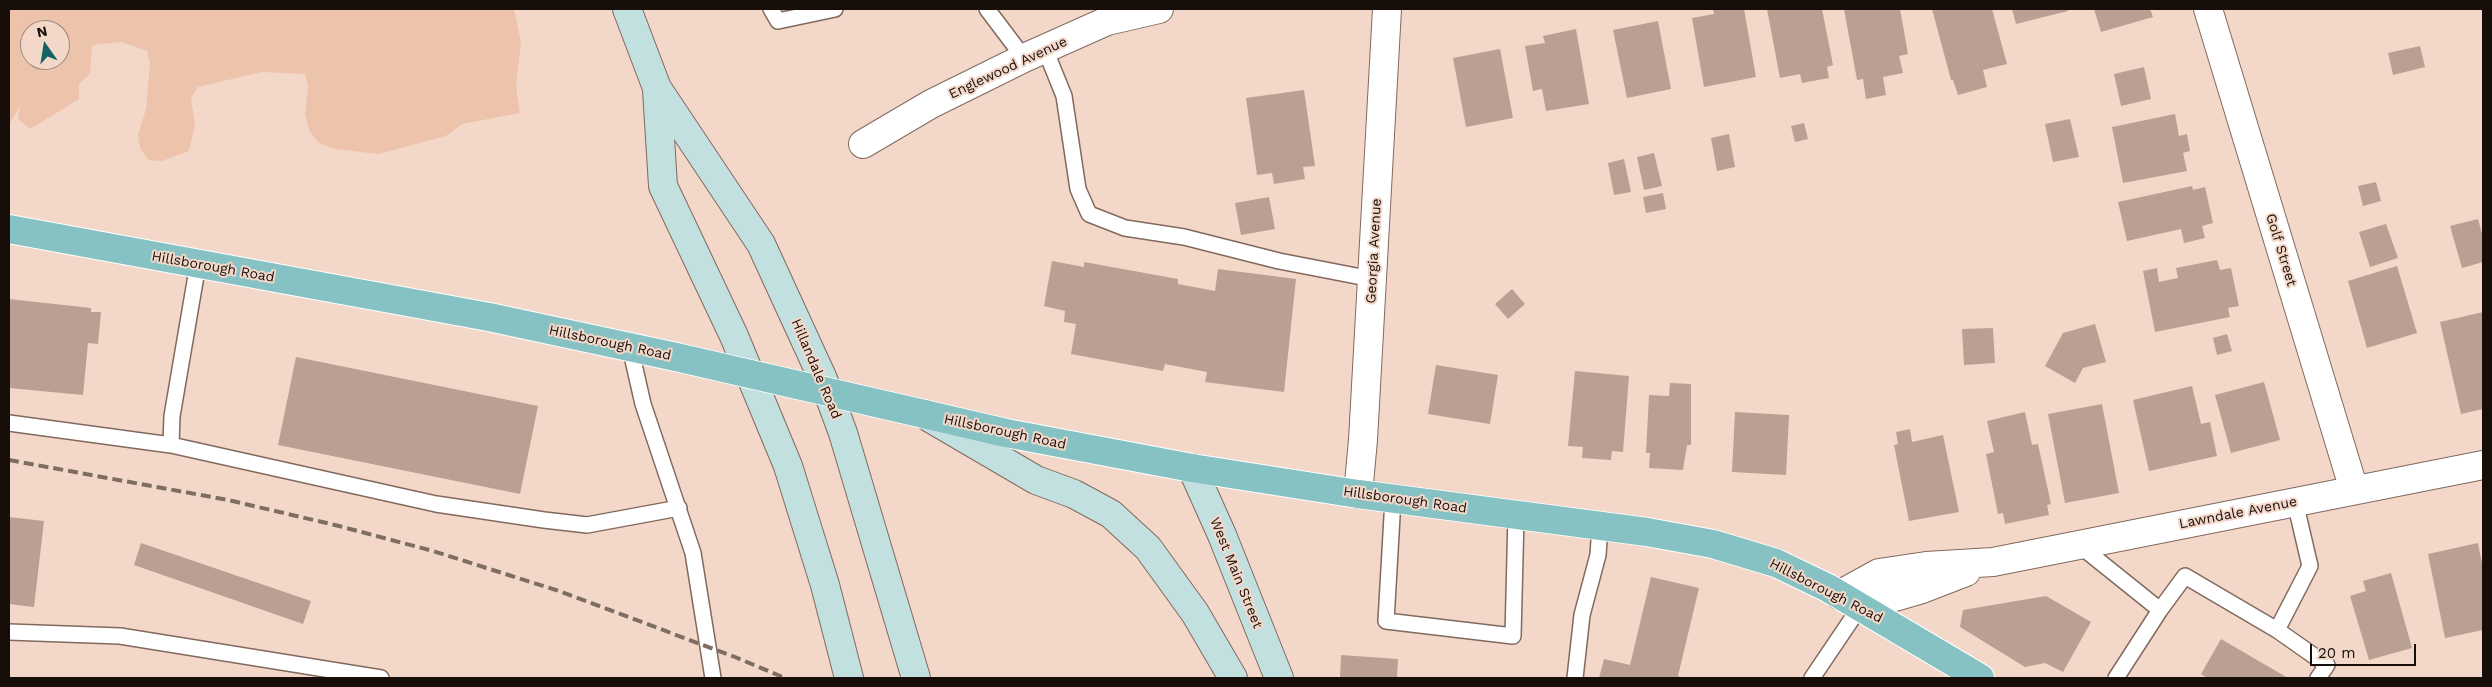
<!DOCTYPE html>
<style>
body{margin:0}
#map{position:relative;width:2492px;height:687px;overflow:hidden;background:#f3d8ca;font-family:"Work Sans",sans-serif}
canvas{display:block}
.frame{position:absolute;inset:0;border:10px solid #170e09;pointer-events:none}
.north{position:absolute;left:20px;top:20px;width:50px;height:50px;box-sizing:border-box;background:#f3d8ca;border:1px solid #9b877d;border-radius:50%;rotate:347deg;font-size:14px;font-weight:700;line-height:20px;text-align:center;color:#170e09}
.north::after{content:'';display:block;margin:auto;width:18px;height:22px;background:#136364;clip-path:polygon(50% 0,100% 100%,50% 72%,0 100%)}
.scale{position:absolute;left:2310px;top:644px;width:106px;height:22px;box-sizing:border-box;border:2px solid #170e09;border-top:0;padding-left:6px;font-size:15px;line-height:18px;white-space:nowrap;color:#170e09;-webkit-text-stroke:4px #f3d8ca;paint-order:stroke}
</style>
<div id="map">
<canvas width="2492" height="687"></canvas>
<div class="frame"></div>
<div class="north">N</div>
<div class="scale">20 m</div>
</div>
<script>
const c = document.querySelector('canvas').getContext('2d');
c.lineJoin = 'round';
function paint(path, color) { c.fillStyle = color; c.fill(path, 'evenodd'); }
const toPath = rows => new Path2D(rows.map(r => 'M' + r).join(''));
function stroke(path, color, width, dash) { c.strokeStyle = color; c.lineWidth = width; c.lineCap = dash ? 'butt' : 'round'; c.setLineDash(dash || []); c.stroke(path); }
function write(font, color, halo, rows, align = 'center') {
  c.font = font + ' "Work Sans",sans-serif'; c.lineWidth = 4; c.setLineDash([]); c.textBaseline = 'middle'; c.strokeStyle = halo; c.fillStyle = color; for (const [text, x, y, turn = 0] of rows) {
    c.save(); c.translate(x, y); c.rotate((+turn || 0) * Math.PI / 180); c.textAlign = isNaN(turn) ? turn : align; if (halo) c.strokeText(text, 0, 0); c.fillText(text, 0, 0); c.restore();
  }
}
paint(toPath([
 [9,9,514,9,521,42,516,86,520,113,462,124,446,136,378,154,335,149,319,143,310,132,305,115,308,87,305,74,262,72,198,87,191,98,195,125,189,151,162,161,148,160,140,148,138,135,146,109,150,63,147,51,121,42,92,45,90,74,79,84,79,99,30,129,18,119,20,106,9,125],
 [30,30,60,30,60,60,30,60]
]), '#eec3ac');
paint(toPath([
 [1713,9,1744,9,1756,77,1704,87,1692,18,1714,14],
 [1767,9,1822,9,1833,65,1827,67,1829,78,1802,83,1800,74,1780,78],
 [1844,9,1900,9,1908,54,1899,56,1903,73,1883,77,1886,95,1866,99,1863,79,1857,80],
 [1932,9,1992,9,2007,64,1983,70,1987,87,1958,95,1953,80,1951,80],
 [2012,9,2067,9,2068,11,2016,24],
 [2094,9,2150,9,2153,17,2101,32],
 [1658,21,1671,89,1627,98,1613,30],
 [1576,29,1589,104,1546,111,1542,89,1533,91,1525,46,1545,43,1543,36],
 [2420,46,2425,67,2393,75,2388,53],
 [1500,49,1513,118,1466,127,1453,58],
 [2144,67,2151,99,2121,106,2114,74],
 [1304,90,1315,166,1303,167,1305,179,1274,184,1272,173,1257,175,1246,98],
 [2175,114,2179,136,2187,134,2190,151,2183,153,2187,171,2123,183,2112,127],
 [2070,119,2079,157,2053,162,2045,124],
 [1804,123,1808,139,1795,142,1791,126],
 [1729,134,1735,167,1717,171,1711,138],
 [1654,153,1662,186,1644,190,1637,157],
 [1624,159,1631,192,1614,195,1608,163],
 [2376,182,2381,201,2363,206,2358,186],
 [2192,186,2193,190,2205,187,2213,223,2202,226,2205,238,2184,243,2181,229,2127,241,2118,202],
 [1663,193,1666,209,1646,213,1643,197],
 [1269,197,1275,229,1241,235,1235,203],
 [2478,219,2483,237,2483,262,2462,268,2450,226],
 [2386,224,2398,258,2370,267,2359,232],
 [2217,260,2220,270,2231,268,2239,306,2228,308,2230,317,2155,332,2143,271,2157,268,2159,282,2178,278,2176,268],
 [1052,261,1084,267,1084,262,1178,279,1178,284,1215,291,1218,269,1296,279,1284,392,1205,382,1207,372,1165,364,1163,371,1071,354,1076,324,1064,322,1065,311,1044,306],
 [2397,266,2417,333,2367,348,2348,281],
 [1512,289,1525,304,1508,319,1495,304],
 [9,299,91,308,91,312,101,312,98,344,88,343,83,395,9,388],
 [2483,312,2483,409,2461,414,2440,322],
 [2095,324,2106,362,2083,368,2075,383,2045,366,2063,333],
 [1993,328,1995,363,1964,365,1962,329],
 [2227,334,2232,351,2217,355,2213,338],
 [296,357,538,406,520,494,278,445],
 [1436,365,1498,375,1490,424,1428,414],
 [1575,371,1629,376,1623,452,1612,451,1611,460,1582,458,1583,447,1568,446],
 [2264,382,2280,440,2231,453,2215,395],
 [1670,383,1691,384,1691,445,1687,445,1683,470,1649,468,1650,453,1646,453,1649,395,1669,396],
 [2192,386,2201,424,2210,422,2217,456,2149,471,2133,400],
 [2102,404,2119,493,2065,503,2048,414],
 [1735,412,1789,415,1786,475,1732,472],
 [2025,412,2032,445,2038,444,2051,504,2047,505,2049,515,2005,524,2003,513,1998,514,1986,454,1994,452,1987,421],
 [1910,429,1912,442,1943,435,1959,512,1909,521,1894,445,1898,444,1896,432],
 [9,517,44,521,34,607,9,604],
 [141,543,311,601,303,624,134,565],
 [2478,543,2483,568,2483,630,2445,638,2428,554],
 [2391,573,2412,648,2369,660,2350,596,2366,591,2363,581],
 [1651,577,1699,588,1678,676,1685,678,1599,678,1604,659,1630,665],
 [2046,596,2091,622,2063,672,2045,663,2025,667,1960,627,1963,610],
 [2221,639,2288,678,2207,678,2201,674],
 [1341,655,1398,659,1397,678,1340,678]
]), '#b9a093');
const service = toPath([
 [771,9,778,21,835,9],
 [987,9,1024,58],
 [1045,49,1064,96,1078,189,1089,214,1125,228,1184,237,1279,261,1372,279],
 [630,347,643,404,693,553,713,678],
 [9,423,171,445,436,504,544,520,587,525,679,508],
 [171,445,172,416,198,264],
 [1393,499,1386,621,1513,636,1516,516],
 [2079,545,2160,610],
 [2277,630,2310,566,2295,502],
 [9,632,120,636,381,678],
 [1575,678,1582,615,1598,555,1600,526],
 [1812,678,1860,607],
 [2116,678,2160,610,2185,576,2277,630,2327,665,2318,678]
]);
const minor = toPath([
 [2208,9,2354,490],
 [863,144,931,104,1024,58,1107,21,1159,9],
 [1358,494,1363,440,1387,9],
 [1839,595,1879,573,1926,566,1993,562,2483,465],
 [1860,607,1922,589,1966,572]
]);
const secondary = toPath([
 [627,9,657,88,761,244,823,379,843,433,916,678],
 [657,90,663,186,734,336,788,466,825,585,849,678],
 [930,418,1036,480,1074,494,1111,514,1148,548,1195,613,1233,678],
 [1192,468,1222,535,1279,678]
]);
const primary = toPath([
 [9,229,489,317,676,357],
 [924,414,1006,433,1192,468,1358,494,1647,532,1713,544,1776,563,1828,588,1980,678]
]);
stroke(service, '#81695d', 18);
stroke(minor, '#81695d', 30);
stroke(secondary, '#81695d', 30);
stroke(primary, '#fff', 30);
stroke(service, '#fff', 15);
stroke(minor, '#fff', 28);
stroke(secondary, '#c3e0e1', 28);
stroke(primary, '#86c2c3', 28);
stroke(toPath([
 [9,460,228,500,335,525,433,551,559,591,735,657,785,678]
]), '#7e6d63', 4, [10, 5]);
const primaryBridge = toPath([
 [676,357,924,414]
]);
stroke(primaryBridge, '#fff', 30, []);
stroke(primaryBridge, '#86c2c3', 28);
write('14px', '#170e09', '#f3d8ca', [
 ["Englewood Avenue",1008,68,-25],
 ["Golf Street",2281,250,73],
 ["Georgia Avenue",1374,251,-87],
 ["Hillsborough Road",213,267,10],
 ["Hillsborough Road",610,343,12],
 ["Hillandale Road",816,369,67],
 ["Hillsborough Road",1005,432,12],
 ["Hillsborough Road",1405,500,8],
 ["Lawndale Avenue",2238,513,-11],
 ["West Main Street",1236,573,68],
 ["Hillsborough Road",1826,591,27]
]);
</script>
